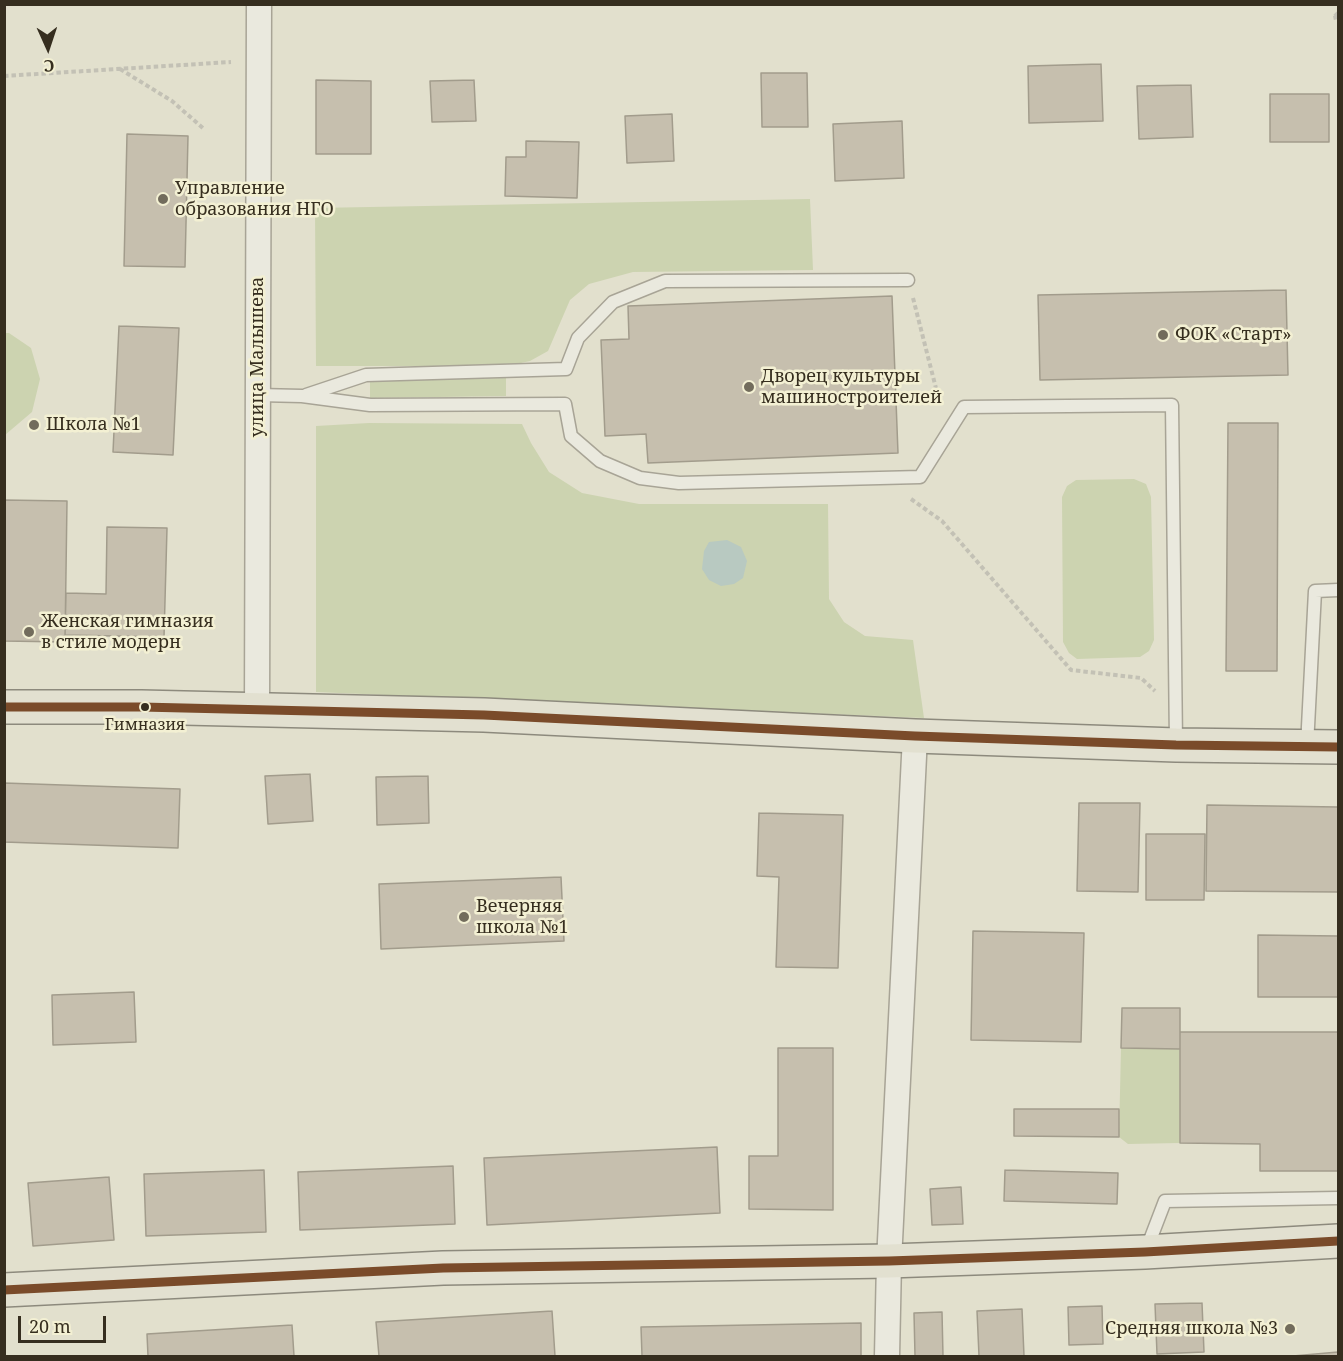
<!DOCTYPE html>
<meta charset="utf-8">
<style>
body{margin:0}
#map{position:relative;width:1343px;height:1361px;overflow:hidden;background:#e2e0cd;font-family:"Noto Serif",serif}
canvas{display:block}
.frame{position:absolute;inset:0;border:6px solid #362e1f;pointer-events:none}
.north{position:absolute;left:18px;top:18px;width:60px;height:60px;-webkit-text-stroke:4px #f3f0d3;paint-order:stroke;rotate:177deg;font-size:16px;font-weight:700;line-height:24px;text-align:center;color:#362e1f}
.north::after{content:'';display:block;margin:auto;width:21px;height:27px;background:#362e1f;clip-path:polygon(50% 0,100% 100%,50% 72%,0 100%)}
.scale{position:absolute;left:18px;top:1316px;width:88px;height:27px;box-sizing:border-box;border:3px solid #362e1f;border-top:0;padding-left:8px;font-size:18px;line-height:21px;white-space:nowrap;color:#362e1f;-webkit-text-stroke:4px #f3f0d3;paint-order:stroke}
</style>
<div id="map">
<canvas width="1343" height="1361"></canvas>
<div class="frame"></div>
<div class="north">С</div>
<div class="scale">20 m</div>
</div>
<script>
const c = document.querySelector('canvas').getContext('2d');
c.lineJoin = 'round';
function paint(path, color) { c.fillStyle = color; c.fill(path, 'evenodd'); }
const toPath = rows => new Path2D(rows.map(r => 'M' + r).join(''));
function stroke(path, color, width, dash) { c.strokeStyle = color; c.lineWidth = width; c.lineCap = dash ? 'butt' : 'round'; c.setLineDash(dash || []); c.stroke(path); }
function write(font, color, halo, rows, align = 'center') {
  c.font = font + ' "Noto Serif",serif'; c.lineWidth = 5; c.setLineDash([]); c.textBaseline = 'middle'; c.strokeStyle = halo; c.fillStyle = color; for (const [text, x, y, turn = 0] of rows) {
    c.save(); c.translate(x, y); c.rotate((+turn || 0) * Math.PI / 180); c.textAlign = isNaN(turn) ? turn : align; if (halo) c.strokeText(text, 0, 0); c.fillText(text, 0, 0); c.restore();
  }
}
paint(toPath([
 [810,199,813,270,633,272,589,284,570,300,548,351,530,361,507,366,316,366,315,208],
 [4,333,9,333,31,348,40,379,32,412,5,435],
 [506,378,506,396,370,398,370,380],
 [369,423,522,424,531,443,549,472,582,493,639,504,828,504,829,599,844,622,865,636,913,640,924,718,316,692,316,426],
 [1134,479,1146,484,1151,497,1154,640,1149,651,1140,657,1077,659,1069,653,1063,642,1062,497,1067,486,1076,480],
 [1121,1048,1180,1049,1180,1143,1128,1144,1119,1137]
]), '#ccd3b0');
paint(toPath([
 [727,540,741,547,747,561,743,578,734,584,721,586,709,580,702,569,704,551,709,542]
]), '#b8c9c1');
const building = toPath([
 [1101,64,1103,121,1029,123,1028,66,1101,64],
 [761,73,807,73,808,127,762,127,761,73],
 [316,80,371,81,371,154,316,154,316,80],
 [474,80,476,121,432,122,430,81,474,80],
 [1191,85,1193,137,1139,139,1137,86,1191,85],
 [1270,94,1329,94,1329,142,1270,142,1270,94],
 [672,114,674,161,627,163,625,116,672,114],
 [902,121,904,178,835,181,833,124,902,121],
 [127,134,188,136,185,267,124,266,127,134],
 [526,141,579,142,577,198,505,196,506,157,526,157,526,141],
 [1286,290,1288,375,1040,380,1038,295,1286,290],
 [892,296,898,453,648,463,646,434,605,436,601,340,629,339,628,306,892,296],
 [119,326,179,328,173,455,113,452,119,326],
 [1228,423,1278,423,1277,671,1226,671,1228,423],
 [4,500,67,501,65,642,4,641,4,500],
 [107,527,167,528,164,637,65,635,66,593,106,594,107,527],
 [310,774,313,821,268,824,265,776,310,774],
 [428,776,429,823,377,825,376,777,428,776],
 [4,783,180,789,178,848,4,842,4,783],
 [1079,803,1140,803,1138,892,1077,891,1079,803],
 [1207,805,1338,807,1338,892,1206,891,1207,805],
 [759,813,843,815,838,968,776,967,779,877,757,876,759,813],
 [1146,834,1205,834,1204,900,1146,900,1146,834],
 [561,877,564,941,381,949,379,884,561,877],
 [973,931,1084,933,1081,1042,971,1040,973,931],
 [1258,935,1338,936,1338,997,1258,997,1258,935],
 [134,992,136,1042,53,1045,52,995,134,992],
 [1122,1008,1180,1008,1180,1049,1121,1048,1122,1008],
 [1180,1032,1338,1032,1338,1171,1260,1171,1260,1144,1180,1143,1180,1032],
 [778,1048,833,1048,833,1210,749,1209,749,1156,778,1156,778,1048],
 [1014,1109,1119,1109,1119,1137,1014,1136,1014,1109],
 [717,1147,720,1213,487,1225,484,1158,717,1147],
 [453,1166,455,1224,300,1230,298,1172,453,1166],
 [264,1170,266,1232,146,1236,144,1174,264,1170],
 [1005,1170,1118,1173,1117,1204,1004,1201,1005,1170],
 [109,1177,114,1240,33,1246,28,1183,109,1177],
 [961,1187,963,1224,932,1225,930,1189,961,1187],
 [1202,1303,1204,1352,1157,1354,1155,1304,1202,1303],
 [1102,1306,1103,1344,1069,1345,1068,1307,1102,1306],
 [1022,1309,1024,1356,979,1356,977,1311,1022,1309],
 [552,1311,555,1356,379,1356,376,1322,552,1311],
 [942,1312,943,1356,915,1356,914,1313,942,1312],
 [861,1323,861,1356,642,1356,641,1327,861,1323],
 [292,1325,294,1356,148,1356,147,1334,292,1325],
 [1338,1352,1338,1356,1293,1356,1338,1352]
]);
paint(building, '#c6bfae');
stroke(building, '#a29c8c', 1.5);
const service = toPath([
 [258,395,302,396,370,405,565,404,571,436,600,461,640,478,679,483,920,477,964,407,1172,405,1176,743],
 [306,395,366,375,566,369,578,338,613,302,665,281,908,280],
 [1307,746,1315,591,1338,590],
 [1147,1248,1165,1201,1338,1198]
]);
const minor = toPath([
 [257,709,259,4],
 [887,1356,889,1261,915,736]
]);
const primary = toPath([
 [4,707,141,707,484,715,915,736,1176,745,1338,747],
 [4,1290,443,1268,889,1261,1145,1252,1338,1241]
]);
stroke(service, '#a8a496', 15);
stroke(minor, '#a8a496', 27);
stroke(primary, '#8d8a7d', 36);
stroke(toPath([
 [1338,13,1333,18,1338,17],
 [120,69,172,101,204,129],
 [4,76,231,62],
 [913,298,940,404],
 [911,499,942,521,1071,670,1141,678,1155,691]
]), '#c3c1b5', 4, [4.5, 3]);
stroke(service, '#eae9de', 12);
stroke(minor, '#eae9de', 24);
stroke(primary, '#e2e0d0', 33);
stroke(toPath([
 [4,707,141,707,484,715,915,736,1176,745,1338,747],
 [4,1290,443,1268,889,1261,1145,1252,1338,1241]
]), '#7a4b2a', 9);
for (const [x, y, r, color] of [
 [163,199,6,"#726c5c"],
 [1163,335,6,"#726c5c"],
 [749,387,6,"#726c5c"],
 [34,425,6,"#726c5c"],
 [29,632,6,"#726c5c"],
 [145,707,5,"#362e1f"],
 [464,917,6,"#726c5c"],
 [1290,1329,6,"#726c5c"]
]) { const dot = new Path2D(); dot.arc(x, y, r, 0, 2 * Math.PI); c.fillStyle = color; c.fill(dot); stroke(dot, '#f3f0d3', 2); }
write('16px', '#362e1f', '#f3f0d3', [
 ["Гимназия",145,725]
]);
write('18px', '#362e1f', '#f3f0d3', [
 ["Управление",175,189],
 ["образования НГО",175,210],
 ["ФОК «Старт»",1175,335],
 ["Дворец культуры",761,377],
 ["машиностроителей",761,398],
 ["Школа №1",46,425],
 ["Женская гимназия",41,622],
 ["в стиле модерн",41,643],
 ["Вечерняя",476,907],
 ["школа №1",476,928],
 ["Средняя школа №3",1278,1329,"right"]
], 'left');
write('18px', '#362e1f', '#f3f0d3', [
 ["улица Малышева",258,357,-90]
]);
</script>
